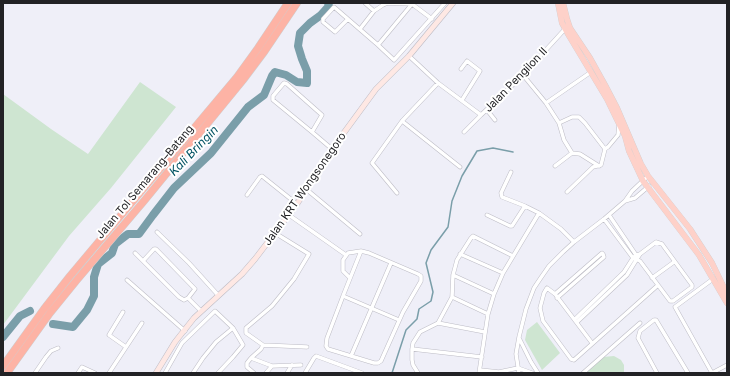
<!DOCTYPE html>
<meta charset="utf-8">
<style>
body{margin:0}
#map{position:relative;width:730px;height:376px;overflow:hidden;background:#efeff8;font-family:Inter,sans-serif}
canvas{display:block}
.frame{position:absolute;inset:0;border:4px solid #222225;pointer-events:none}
</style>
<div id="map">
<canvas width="730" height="376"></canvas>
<div class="frame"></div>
</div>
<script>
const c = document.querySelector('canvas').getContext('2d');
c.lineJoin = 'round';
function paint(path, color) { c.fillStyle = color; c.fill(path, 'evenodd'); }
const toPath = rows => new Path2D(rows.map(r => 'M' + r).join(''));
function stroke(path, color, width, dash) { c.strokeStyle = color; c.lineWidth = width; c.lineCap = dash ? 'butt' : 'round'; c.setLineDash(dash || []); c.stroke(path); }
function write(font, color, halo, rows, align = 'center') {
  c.font = font + ' Inter,sans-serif'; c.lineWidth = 4; c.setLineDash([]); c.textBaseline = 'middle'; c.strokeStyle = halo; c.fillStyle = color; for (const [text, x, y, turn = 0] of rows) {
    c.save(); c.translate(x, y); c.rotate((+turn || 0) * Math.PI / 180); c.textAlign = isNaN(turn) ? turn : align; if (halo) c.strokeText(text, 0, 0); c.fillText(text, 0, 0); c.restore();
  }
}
paint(toPath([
 [140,82,176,107,111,188,69,236,3,325,3,94,51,129,88,154],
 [537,322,560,353,542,370,525,340,527,330],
 [614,356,621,360,624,365,624,373,586,373,603,357]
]), '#cee5d1');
stroke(toPath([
 [392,373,406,330,417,319,419,309,431,301,433,292,426,263,431,250,448,227,452,201,462,176,477,151,493,148,513,152]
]), '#7a9ea9', 1.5);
stroke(toPath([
 [53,324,73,327,87,310,94,296,94,277,98,264,112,253,115,244,128,234,139,234,153,215,174,188,211,153,248,107,264,95,272,76,275,72,286,75,297,82,307,83,307,71,302,59,298,46,300,33,310,23,321,15,329,6,328,3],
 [3,337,20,316,30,311]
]), '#7a9ea9', 8);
const street = toPath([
 [365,3,374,11],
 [348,19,335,32,323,22,323,19,334,7,378,45,394,60,445,3],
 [360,29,374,11,383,5,388,3,412,4,432,19],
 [378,45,412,4],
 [409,56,438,83,481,115,523,75,565,29],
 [461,69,467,61,480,71,462,100],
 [523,75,546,103,559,123,564,140,572,153],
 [546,103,591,72],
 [487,110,495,120],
 [402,121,460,167],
 [559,123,572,117,579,117,585,123,605,149],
 [312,132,322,115,287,84,284,83,273,96,273,100,312,132,332,149],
 [464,132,481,115],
 [572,153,580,154,599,166],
 [555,166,572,153],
 [511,172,501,193,502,197,525,206,539,213,561,229,574,242],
 [306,189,360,234],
 [567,192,593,167,601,165,605,149,608,147,618,135,619,125],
 [397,193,372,163,402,121,438,83],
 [247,195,260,177,262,176,297,204],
 [625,201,635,198,649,186],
 [289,215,346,255],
 [487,215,510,226,512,226,525,206],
 [609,215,636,255],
 [157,232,189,263,218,295],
 [361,251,343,296,399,320],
 [135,253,143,261],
 [460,254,503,273],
 [453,275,494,294],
 [652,278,674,262],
 [127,280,185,331],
 [555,294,602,253,603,254],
 [343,296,327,338,326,346,328,349,374,363,378,363,381,361,403,312,421,281,421,276,418,274,369,253,361,251,348,253,343,260,343,271,350,278],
 [452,297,488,314],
 [188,298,195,289,156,249,154,249,143,261,179,297,184,300,188,298,201,311],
 [557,298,604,257,603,254],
 [123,312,109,335,126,347],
 [575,319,624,272,633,258,636,255,640,254,656,242,662,244,692,285,692,287,673,301,670,301,640,261,633,258,604,219],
 [577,322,627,275,640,254],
 [438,323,485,332],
 [519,338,531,362,538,373],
 [592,343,555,294,547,288,544,293,540,308,543,321,571,359,574,360,657,286],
 [263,345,307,347],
 [412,349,482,357],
 [351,356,391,263],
 [251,358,272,366,301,365],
 [480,370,499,372,518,368,532,373],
 [35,373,46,357,51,351,58,348],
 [78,373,82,367,95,373],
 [109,373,142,323],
 [165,373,182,343,215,311,233,328,243,345,233,357,218,373],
 [193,373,203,358,216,342,233,328],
 [254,373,247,367,247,363,251,358,261,349,263,345,246,333,246,328,272,306,294,279,309,254,275,233],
 [266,373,272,366],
 [287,373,292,365],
 [305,373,314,358,316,356,362,373],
 [418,373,413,365,412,360,412,349,413,343,420,332,438,323,452,297,453,275,457,260,471,238,473,236,513,256],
 [479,373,488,314,494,294,503,273,539,213],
 [519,373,516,354,519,337,526,309,534,288,540,279,549,266,563,252,574,242,604,219,625,201,632,191,648,176],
 [583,373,640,323],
 [657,373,638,338,640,331,654,320,656,320,688,373],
 [712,373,675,307,713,279],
 [712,373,727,365]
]);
const secondary = toPath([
 [156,373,175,342,194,318,242,274,255,259,297,204,332,149,376,89,409,56,453,3]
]);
const primary = toPath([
 [558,3,562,23,568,34,607,99,625,136,629,151,643,181,699,255,727,303],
 [563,3,567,19,570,28,590,58,605,85,617,108,641,164,648,176,690,229,712,263,727,294]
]);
const highway = toPath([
 [3,366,44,309,70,276,237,77,258,48,288,3],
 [7,373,50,313,76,281,144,201,243,80,264,52,297,3]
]);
stroke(street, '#bdbcc5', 4.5);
stroke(secondary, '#bdbcc5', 6);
stroke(primary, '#cececf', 6);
stroke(highway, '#cececf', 8);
stroke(street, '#fff', 3.5);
stroke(secondary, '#fee8e4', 5);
stroke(primary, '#fed1c9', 5.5);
stroke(highway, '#fdb3a5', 7);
write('11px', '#222225', '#fff', [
 ["Jalan Pengilon II",516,80,-46],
 ["Jalan Tol Semarang–Batang",145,182,-50],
 ["Jalan KRT Wongsonegoro",305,189,-55]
]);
write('italic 12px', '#005263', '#fff', [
 ["Kali Bringin",194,151,-46]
]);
</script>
